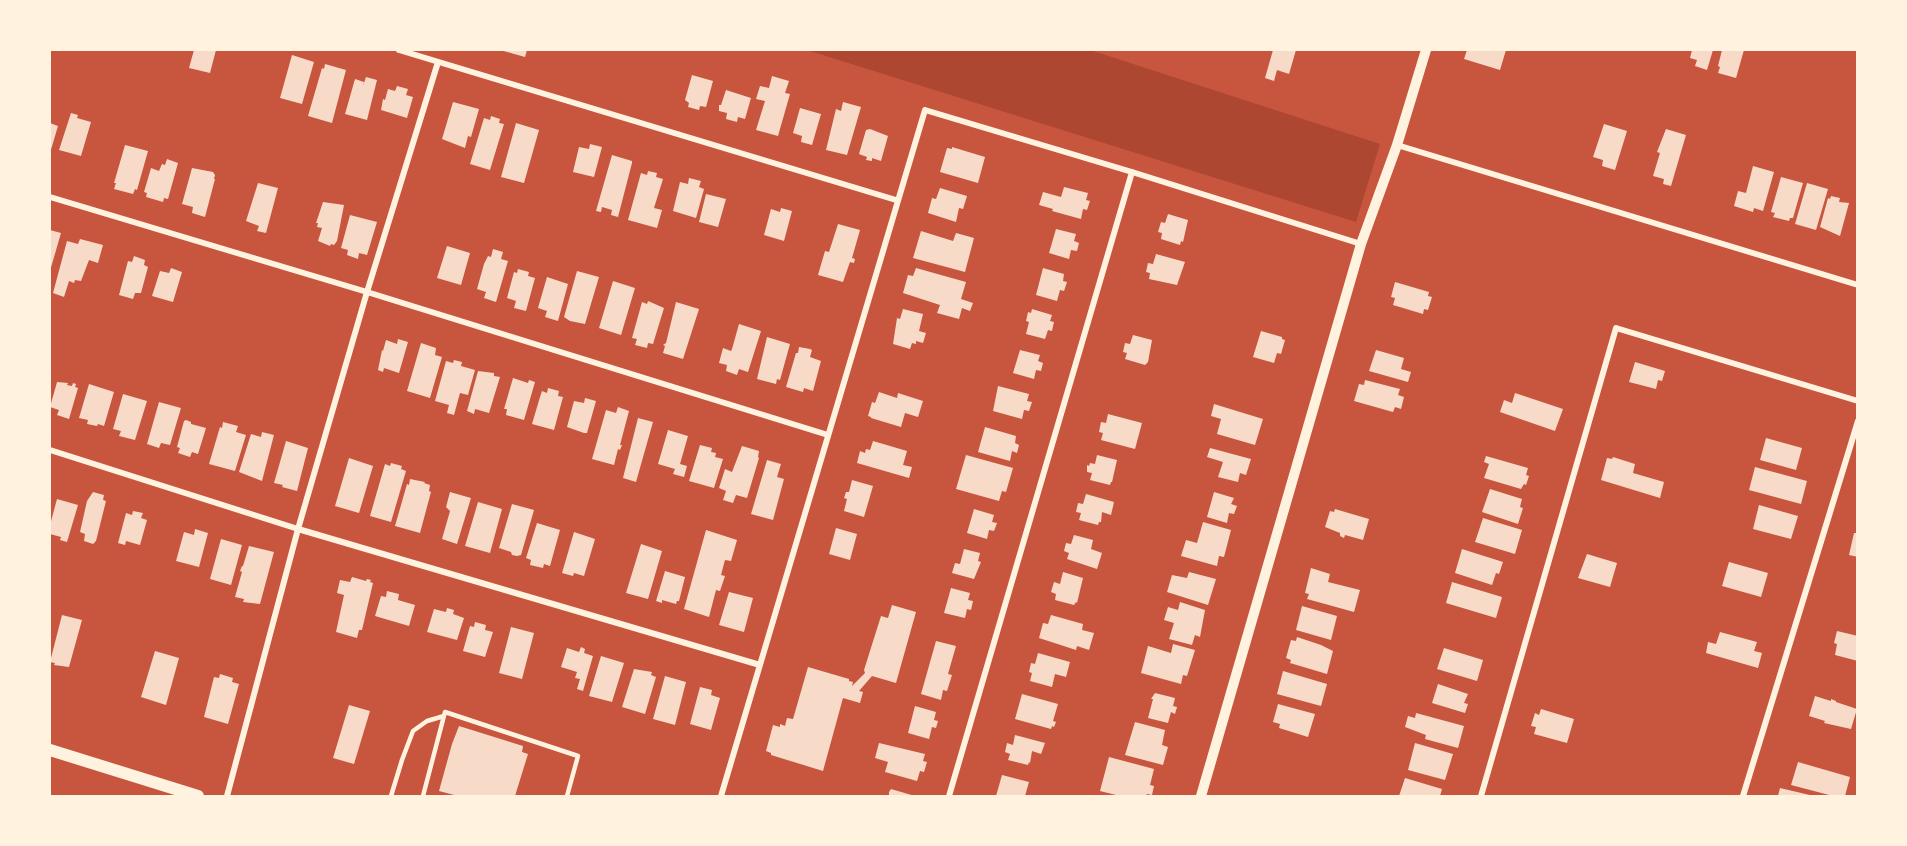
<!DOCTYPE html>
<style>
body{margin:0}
#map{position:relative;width:1907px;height:846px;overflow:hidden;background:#c8553d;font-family:"Varela Round",sans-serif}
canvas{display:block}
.frame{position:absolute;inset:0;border:51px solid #fff3e0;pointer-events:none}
</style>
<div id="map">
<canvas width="1907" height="846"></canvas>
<div class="frame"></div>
</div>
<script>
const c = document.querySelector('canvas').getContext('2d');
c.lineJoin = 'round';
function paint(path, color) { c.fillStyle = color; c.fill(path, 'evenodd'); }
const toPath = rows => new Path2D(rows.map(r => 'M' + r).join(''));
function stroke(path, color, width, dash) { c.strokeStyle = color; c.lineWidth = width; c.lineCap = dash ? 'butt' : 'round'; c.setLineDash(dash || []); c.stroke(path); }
paint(toPath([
 [807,50,1090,50,1380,144,1356,222]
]), '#ae4732');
paint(toPath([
 [194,50,216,50,210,73,189,68],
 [500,50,527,50,525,57],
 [1273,50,1296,50,1289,74,1277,70,1274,81,1265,78],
 [1467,50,1506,50,1500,70,1464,59],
 [1692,50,1713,50,1707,70,1695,66,1697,60,1690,58],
 [1722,50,1744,50,1736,78,1718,73,1720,67,1718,66],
 [292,55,314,62,302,104,280,98],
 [325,64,346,70,332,123,308,116,322,68,324,69],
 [692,75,713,81,706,107,700,106,699,110,688,107,689,103,685,100],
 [772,76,789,81,785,93,790,94,778,136,756,130,765,101,756,99,760,86,769,88],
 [366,77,377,80,367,120,345,114,355,79,364,82,363,86],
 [397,86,408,89,406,95,413,97,407,118,381,110,383,99,385,100,388,89,395,91],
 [726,90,751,98,745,119,738,117,737,122,726,119,727,113,719,111,719,105,721,105],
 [453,102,479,109,471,137,468,136,465,148,442,139],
 [843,102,861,107,847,155,826,150,836,109,841,111],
 [800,108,821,114,812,145,801,142,802,136,793,133],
 [71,113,78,115,77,118,91,122,81,156,59,150],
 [491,116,500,119,499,123,504,124,490,170,470,164,484,118,490,120],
 [50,123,58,126,50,153],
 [516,123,539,130,524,183,501,177],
 [1604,124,1627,131,1615,170,1602,166,1603,160,1593,157],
 [870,129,888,136,881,161,872,158,872,161,866,160,867,157,859,154,866,130],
 [1666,129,1686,135,1671,186,1663,184,1664,179,1653,176,1660,153,1657,152],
 [590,144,602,147,594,177,573,172,579,147,589,149],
 [125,145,148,151,137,190,135,189,133,194,114,189,116,183,114,183],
 [952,147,985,157,978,183,940,172,947,148,952,149],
 [612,155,632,161,632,163,618,217,611,215,612,210,602,207,601,212,596,211],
 [167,159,178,163,168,199,164,198,163,202,146,197,147,193,144,192,151,168,159,171,162,164,165,165],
 [1753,166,1774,172,1763,211,1754,208,1753,212,1734,206,1738,191,1746,193],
 [192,168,213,172,215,175,214,179,215,179,205,217,192,213,193,207,182,204],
 [648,171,657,173,656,177,663,179,654,208,662,210,657,228,628,220,641,173,647,175],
 [1781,177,1803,183,1793,218,1790,218,1789,221,1773,217,1775,213,1771,212],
 [689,178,701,181,699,187,704,189,696,218,673,211,680,182,688,184],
 [258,183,278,188,266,233,257,231,259,226,246,221],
 [1807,183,1828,189,1816,230,1795,224],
 [1064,187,1088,193,1086,200,1090,201,1087,210,1083,209,1081,219,1052,211,1053,209,1039,205,1043,192,1061,197],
 [940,188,967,196,963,209,959,208,956,222,928,213,932,198,936,199],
 [706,194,726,199,718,227,699,222],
 [1831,196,1840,198,1839,202,1849,203,1840,236,1820,227,1828,198,1830,199],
 [323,202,344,205,337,241,334,245,331,244,330,246,318,241,322,228,317,227,318,223,316,223],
 [781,208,792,211,784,241,764,235,771,209,780,212],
 [1168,214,1188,220,1183,242,1181,241,1180,245,1161,239,1162,233,1158,232,1161,222,1165,223],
 [350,215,377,222,367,255,359,253,358,259,347,255,348,250,341,248],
 [838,224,860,230,852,258,855,259,854,263,850,262,843,282,818,275,825,251,829,252],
 [1056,229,1076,234,1074,241,1079,243,1077,251,1071,250,1069,259,1049,253],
 [50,230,61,233,50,271],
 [921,231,953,241,956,233,974,238,965,272,913,258],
 [80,239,103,245,98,263,89,260,81,281,75,280,74,283,69,281,64,297,53,293,67,241,78,244],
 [447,246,470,253,461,285,437,278],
 [493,249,503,252,501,259,508,261,496,302,484,298,486,292,477,289,484,264,488,256,491,257],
 [1156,254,1185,262,1177,285,1149,279,1150,273,1146,272,1148,263,1153,264],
 [134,256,145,260,144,265,148,267,141,293,135,293,133,299,119,295,128,261,132,262],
 [171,268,182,272,173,302,152,296,160,271,169,273],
 [916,268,966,282,961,299,973,303,970,311,962,308,959,319,937,313,940,305,903,293,908,275,913,276],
 [1043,268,1064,274,1063,281,1067,282,1064,291,1060,290,1057,301,1036,295],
 [518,269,529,272,528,276,535,278,526,311,514,308,516,301,507,298,514,272,517,273],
 [577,271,599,277,585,324,570,321,564,317],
 [547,277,568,284,558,321,545,317,547,311,538,308],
 [613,281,635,288,621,335,599,328],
 [1395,282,1429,292,1428,296,1432,297,1428,310,1424,309,1423,314,1393,305,1395,298,1391,297],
 [648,301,664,308,653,344,648,343,647,348,635,345,637,339,632,338,642,302,647,304],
 [676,302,699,309,683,359,663,353,665,346,663,345,666,343],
 [903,309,923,314,919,331,926,333,923,343,916,341,916,344,912,343,910,349,893,344,897,318,900,319],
 [1032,309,1052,315,1050,321,1054,322,1052,331,1048,330,1045,339,1026,334,1029,322,1026,321,1028,312,1031,313],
 [739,324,761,331,748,372,739,369,737,375,726,371,727,365,719,363,723,348,731,351,732,349],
 [1261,331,1282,337,1282,339,1285,340,1281,354,1277,353,1274,363,1253,357],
 [1133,335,1152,340,1148,362,1145,365,1125,359,1127,353,1123,352,1125,343,1130,344],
 [767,337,790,344,780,380,777,379,776,384,757,379],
 [398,339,408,342,399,373,384,368,383,372,378,370,382,350,383,351,386,340,397,344],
 [421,343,436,348,435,355,442,357,430,398,407,391],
 [799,347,810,349,812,350,810,357,821,361,813,391,804,388,803,392,786,387,796,353,798,353],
 [1020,350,1040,355,1038,361,1043,363,1041,371,1036,370,1034,379,1013,373],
 [1376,350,1404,358,1401,369,1411,372,1408,382,1369,371],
 [454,360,462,362,461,366,475,370,468,395,460,393,454,415,447,413,449,405,435,401,446,361,453,363],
 [1635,362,1665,371,1662,381,1658,380,1656,389,1629,382],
 [478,371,494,373,494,376,500,377,489,413,475,409,474,414,467,411],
 [513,378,528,383,529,380,535,382,524,420,506,415,507,409,504,409],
 [1365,380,1400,389,1398,395,1404,397,1401,409,1395,407,1393,412,1354,401,1359,384,1364,385],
 [57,382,68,383,67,385,72,386,73,383,76,384,75,387,78,388,69,419,57,415,59,410,50,407],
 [89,384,114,392,104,426,98,424,97,426,87,424,88,420,79,418],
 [998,386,1029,394,1027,401,1032,402,1029,411,1024,410,1022,419,993,411],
 [548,388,559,391,558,396,563,397,554,430,532,424,540,397,542,391,547,393],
 [879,392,897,398,898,393,923,401,918,417,905,413,901,427,871,418,871,417,868,416,872,402,875,403],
 [1515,393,1563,409,1555,431,1500,412,1504,400,1512,403],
 [123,394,147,401,135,440,119,436,121,431,113,429],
 [585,398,596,401,587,433,584,433,567,427,574,401,584,403],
 [159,402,181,408,170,445,161,443,159,448,147,444],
 [1214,404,1263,419,1255,445,1217,434,1221,419,1211,416],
 [618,407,629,411,620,445,622,445,620,450,618,449,614,465,592,459,606,410,616,413],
 [1108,414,1142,423,1135,449,1101,440,1103,433,1099,432,1101,422,1106,423],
 [638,418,653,422,636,482,623,478],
 [186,420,191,422,191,424,206,428,198,454,192,452,190,457,178,453,180,448,177,447,184,421],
 [223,422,238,426,236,432,246,435,235,471,209,464,220,427,222,428],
 [985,427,1016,436,1015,443,1019,445,1017,453,1012,451,1010,461,978,452],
 [668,430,688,436,680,464,687,466,684,477,673,474,675,469,658,464],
 [262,432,274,435,262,481,239,472,251,434,261,437],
 [1766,438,1802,448,1796,470,1760,460],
 [286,441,308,448,297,491,282,487,283,485,274,483],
 [873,441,907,451,903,465,912,467,909,478,857,463,860,451,865,453,866,449,870,450],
 [700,445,712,448,711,452,716,453,715,457,723,459,714,488,689,481],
 [742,446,759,451,758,457,759,458,747,498,736,495,733,503,723,500,726,491,719,488,725,469,732,472],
 [1210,448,1251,459,1246,475,1240,473,1238,482,1218,477,1223,462,1207,457],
 [966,455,1013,468,1006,492,1002,491,999,501,956,489],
 [1097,455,1117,460,1112,482,1111,482,1110,485,1090,480,1092,473,1087,472,1087,465,1089,466,1090,463,1095,464],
 [1486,456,1528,468,1526,475,1529,476,1526,485,1524,484,1521,489,1484,478,1489,464,1484,462],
 [1613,457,1635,464,1633,473,1664,482,1660,498,1601,480,1607,458,1612,459],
 [349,458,373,466,359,513,335,506],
 [767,460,781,464,777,477,784,479,773,520,751,514],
 [391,463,402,466,401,469,406,471,391,522,370,516,385,464,390,466],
 [1755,467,1807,481,1801,504,1749,490],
 [410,479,425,482,424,483,430,485,429,491,431,492,420,533,395,526,407,484,409,485],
 [852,480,873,486,864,517,844,511,847,499,844,498,846,492,849,492],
 [1490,489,1522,499,1520,507,1523,508,1518,524,1482,512],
 [93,492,104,495,103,500,106,501,96,541,93,544,84,541,85,534,80,532,87,501],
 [450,492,471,498,457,544,442,539,450,511,446,507],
 [1214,492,1234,498,1231,504,1237,506,1234,514,1229,513,1227,523,1207,517],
 [1086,494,1114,502,1111,515,1102,512,1101,522,1099,522,1098,525,1079,520,1081,513,1076,512,1078,503,1083,504],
 [57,499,78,505,67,542,60,540,61,537,50,534,50,525],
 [478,502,502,509,490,553,465,546],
 [512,504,534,510,521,555,517,556,512,555,511,552,499,548],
 [1759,505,1798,516,1791,539,1753,529],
 [974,509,994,515,992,522,997,523,994,531,989,530,987,539,967,533],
 [1335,509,1369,519,1363,540,1345,535,1344,538,1340,536,1340,533,1325,527,1330,511,1334,512],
 [133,511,143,513,141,518,147,520,140,545,126,541,125,545,118,543,126,513,132,515],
 [1483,518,1522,530,1515,554,1475,542],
 [1203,522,1231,530,1224,557,1219,556,1217,566,1181,556,1186,540,1197,543],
 [537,523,560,530,550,566,544,564,543,568,530,565,531,560,526,558],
 [836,528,857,534,850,560,829,554],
 [195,529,208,533,199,567,176,561,184,532,194,535],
 [706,530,737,540,731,561,725,560,721,575,725,576,720,591,716,590,709,617,684,609],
 [574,532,595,539,584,576,574,573,573,576,562,573],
 [1854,533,1858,533,1858,557,1849,555],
 [1074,535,1093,540,1091,549,1102,553,1097,569,1067,559,1069,553,1064,551,1066,543,1071,544],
 [221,539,242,545,231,585,210,579],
 [641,544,662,551,648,599,626,593],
 [249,546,274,552,260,604,243,602,244,599,235,597,242,572,240,571,242,566,243,566],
 [964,549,980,553,978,561,981,562,974,579,952,573,955,563,960,564],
 [1462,549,1503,562,1499,574,1496,573,1492,585,1455,573],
 [1587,554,1617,563,1610,587,1578,578],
 [1729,562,1768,573,1761,597,1722,586],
 [1311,568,1330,574,1328,582,1360,590,1354,612,1307,599,1309,594,1305,593],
 [665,571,685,577,679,601,677,601,676,604,662,600,662,603,656,601],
 [1063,572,1083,578,1077,603,1076,602,1074,605,1055,600,1056,594,1051,592,1054,582,1060,584],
 [1189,572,1216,579,1208,605,1167,592,1172,575,1187,578],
 [352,577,366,581,367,579,371,580,370,582,373,583,362,630,359,630,357,638,336,632,344,595,337,593,340,580,350,582],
 [1452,582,1502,597,1496,618,1446,603],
 [951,588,970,593,968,600,973,601,971,610,967,609,965,618,944,613],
 [387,591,399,594,398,600,415,605,409,626,375,616,381,596,386,597],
 [729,592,753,598,744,632,719,625],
 [1180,602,1205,610,1200,637,1195,635,1192,645,1169,639,1174,623,1164,620,1168,607,1178,610],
 [892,605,916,612,896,683,872,676,859,691,863,692,860,703,843,698,823,771,771,755,771,753,766,751,773,725,780,727,780,724,785,726,787,718,793,719,808,667,849,679,849,681,853,682,852,686,865,673,864,670,881,616,888,618],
 [1302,606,1337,616,1331,640,1296,630],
 [447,608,454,610,453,614,464,618,457,640,427,632,434,609,446,612],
 [62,615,82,620,69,667,54,665,55,663,50,662],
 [1051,615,1083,624,1082,630,1094,633,1089,650,1077,646,1076,650,1039,638,1043,623,1048,624],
 [475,622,486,625,485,630,493,632,485,657,463,651,470,626,474,627],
 [511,627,534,633,522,679,499,673],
 [1837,631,1858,636,1858,661,1835,655,1837,644,1834,643],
 [1720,632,1757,642,1754,651,1762,653,1758,668,1706,653,1708,642,1716,644],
 [1297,637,1321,645,1333,651,1327,674,1290,663,1291,660,1286,658,1291,640,1296,641],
 [936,641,956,646,948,674,952,675,947,691,943,690,941,700,921,694],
 [1173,644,1195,650,1187,676,1183,675,1181,684,1141,673,1148,646,1171,653],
 [581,647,585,649,584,653,593,656,583,691,577,689,580,679,575,678,577,672,561,667,567,648,579,652],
 [1444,648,1483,660,1477,681,1437,669],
 [155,651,179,658,166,705,141,697],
 [1038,653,1070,662,1066,677,1055,674,1052,687,1030,681,1032,673,1029,672,1031,663,1035,664],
 [601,656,624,663,612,702,589,696],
 [634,669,652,672,651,675,656,677,645,714,622,707],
 [1283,671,1327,684,1321,706,1277,694],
 [220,674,233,678,232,682,239,684,228,724,204,717,214,677,219,678],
 [665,676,686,682,675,725,653,719],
 [1438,684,1468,694,1464,703,1468,704,1465,713,1432,703],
 [700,687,712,690,711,695,720,698,711,730,690,724],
 [1155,693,1175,698,1173,706,1177,707,1175,714,1171,712,1168,723,1148,718,1153,699,1151,699],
 [1022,694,1058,704,1053,721,1056,722,1054,727,1052,726,1051,729,1015,719],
 [1815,696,1831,701,1831,699,1836,701,1836,702,1857,709,1851,729,1824,723,1825,721,1809,716],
 [1278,704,1315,714,1308,737,1279,728,1280,724,1273,722],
 [349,705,370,711,354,764,333,758],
 [915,706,936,712,934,720,938,721,936,728,932,727,929,739,908,733],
 [1541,709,1574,719,1567,743,1534,734,1536,727,1531,726,1535,713,1539,715],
 [1416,713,1464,726,1458,748,1425,739,1426,735,1405,727,1408,716,1415,718],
 [1135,722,1165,730,1162,745,1168,747,1163,765,1125,755],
 [459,726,523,746,522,752,528,754,515,796,458,796,439,791,452,744],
 [1015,735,1045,743,1041,754,1032,751,1030,763,1029,762,1028,765,1008,760,1010,754,1005,752,1007,743,1013,745],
 [879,743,925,754,923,761,927,762,924,772,920,771,917,781,885,772,888,762,875,758],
 [1415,743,1453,754,1445,780,1408,770],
 [1109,757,1154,769,1150,785,1154,786,1152,795,1147,794,1146,796,1120,796,1100,791],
 [1798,762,1850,777,1845,796,1833,796,1791,785],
 [1002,775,1029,782,1025,796,996,796],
 [1405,778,1442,789,1440,796,1399,796],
 [1780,788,1814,796,1778,796],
 [891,789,915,796,889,796,889,792]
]), '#f7dbc8');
stroke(toPath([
 [391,796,402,760,413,731,427,721,444,716],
 [423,796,445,712,578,756,567,796]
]), '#fff3e0', 4.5);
stroke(toPath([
 [399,50,896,200],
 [1397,145,1858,285],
 [50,197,367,292,828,435],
 [50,450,298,529,760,665],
 [227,796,298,529,367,292,438,62],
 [721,796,925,110,1132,172,1361,244],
 [949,796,1132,172],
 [1481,796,1616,328,1858,401],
 [1743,796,1858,421]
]), '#fff3e0', 6);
stroke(toPath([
 [1201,796,1361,244,1397,145,1426,50]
]), '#fff3e0', 10);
stroke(toPath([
 [50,750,198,796]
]), '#fff3e0', 12);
</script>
